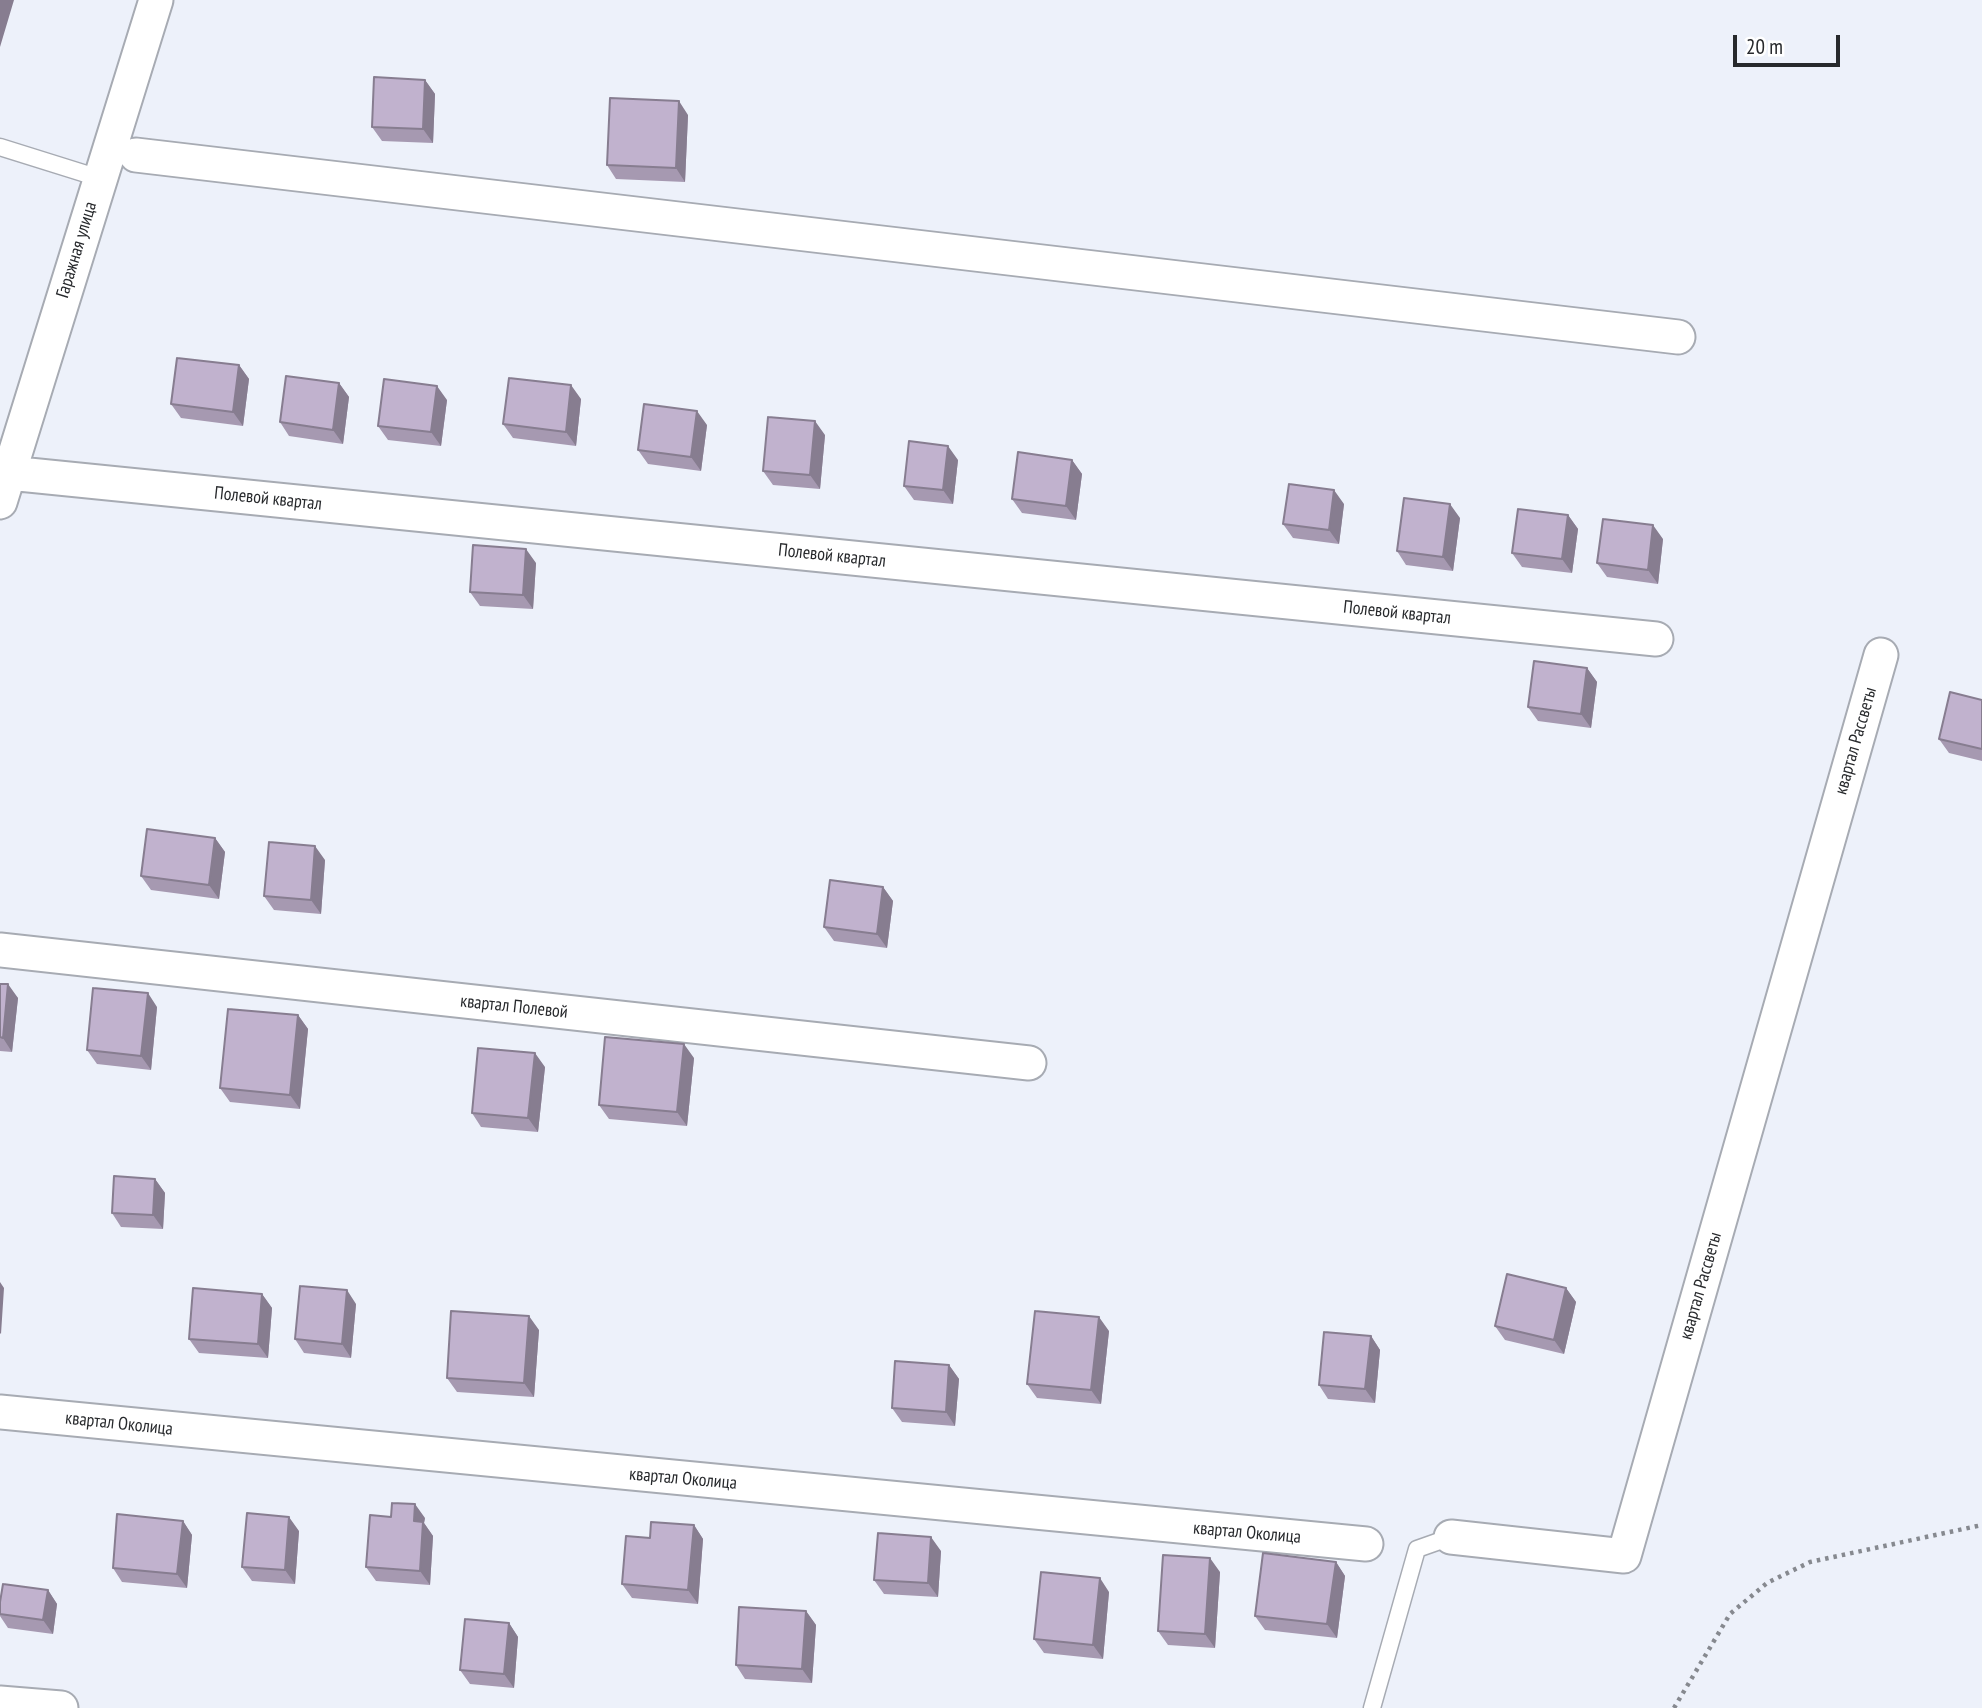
<!DOCTYPE html>
<meta charset="utf-8">
<style>
body{margin:0}
#map{position:relative;width:1982px;height:1708px;overflow:hidden;background:#edf1fa;font-family:"PT Sans Narrow",sans-serif}
canvas{display:block}
.scale{position:absolute;left:1733px;top:35px;width:107px;height:32px;box-sizing:border-box;border:4px solid #27292c;border-top:0;padding-left:9px;font-size:21px;line-height:24px;white-space:nowrap;color:#27292c;-webkit-text-stroke:5px #fff;paint-order:stroke}
</style>
<div id="map">
<canvas width="1982" height="1708"></canvas>
<div class="scale">20 m</div>
</div>
<script>
const c = document.querySelector('canvas').getContext('2d');
c.lineJoin = 'round';
const toPath = rows => new Path2D(rows.map(r => 'M' + r).join(''));
function stroke(path, color, width, dash) { c.strokeStyle = color; c.lineWidth = width; c.lineCap = dash ? 'butt' : 'round'; c.setLineDash(dash || []); c.stroke(path); }
function paint(path, color) { c.fillStyle = color; c.fill(path, 'evenodd'); }
function write(font, color, halo, rows, align = 'center') {
  c.font = font + ' "PT Sans Narrow",sans-serif'; c.lineWidth = 5; c.setLineDash([]); c.textBaseline = 'middle'; c.strokeStyle = halo; c.fillStyle = color; for (const [text, x, y, turn = 0] of rows) {
    c.save(); c.translate(x, y); c.rotate((+turn || 0) * Math.PI / 180); c.textAlign = isNaN(turn) ? turn : align; if (halo) c.strokeText(text, 0, 0); c.fillText(text, 0, 0); c.restore();
  }
}
const service = toPath([
 [0,147,99,178],
 [1372,1708,1417,1549,1451,1537]
]);
const minor = toPath([
 [136,155,1678,337],
 [9,473,1656,639],
 [0,502,156,0],
 [0,950,1029,1063],
 [0,1412,1366,1544],
 [1451,1537,1624,1556,1881,655],
 [0,1703,61,1708]
]);
stroke(service, '#a7abb3', 19);
stroke(minor, '#a7abb3', 37);
stroke(toPath([
 [1674,1708,1730,1614,1767,1583,1810,1562,1982,1525]
]), '#86898f', 4.5, [3.5, 5]);
stroke(service, '#fff', 16);
stroke(minor, '#fff', 33);
paint(toPath([
 [425,80,435,94,433,143,382,141,372,127],
 [688,115,685,182,616,179,607,165],
 [239,365,249,379,243,426,181,418,171,404],
 [339,383,349,397,343,444,289,436,280,422],
 [581,399,576,446,513,438,503,424],
 [447,400,441,446,388,440,378,426],
 [707,425,701,471,648,464,638,450],
 [825,435,820,489,773,485,763,471],
 [958,460,953,504,914,500,904,486],
 [1072,460,1082,474,1076,520,1022,513,1012,499],
 [1344,504,1339,544,1293,538,1283,524],
 [1568,515,1578,529,1572,573,1522,567,1512,553],
 [1460,518,1453,571,1406,565,1397,551],
 [1663,539,1658,584,1607,577,1597,563],
 [536,563,533,609,480,606,470,592],
 [1587,668,1597,682,1591,728,1538,721,1528,707],
 [1982,700,1982,761,1949,753,1939,739],
 [215,838,225,852,219,899,151,890,141,876],
 [325,860,321,914,274,910,264,896],
 [883,887,893,901,887,948,834,941,824,927],
 [0,984,18,998,12,1052,0,1051],
 [157,1007,151,1070,97,1064,87,1050],
 [298,1015,308,1029,300,1109,230,1102,220,1088],
 [694,1058,687,1126,609,1119,599,1105],
 [545,1067,538,1132,481,1127,472,1113],
 [155,1179,165,1193,163,1229,121,1227,112,1213],
 [1566,1288,1576,1302,1564,1354,1505,1340,1495,1326],
 [262,1294,272,1308,268,1358,199,1353,189,1339],
 [356,1304,351,1358,304,1353,295,1339],
 [539,1330,534,1397,457,1392,447,1378],
 [1109,1331,1101,1404,1037,1398,1027,1384],
 [1371,1336,1380,1350,1375,1403,1328,1399,1319,1385],
 [949,1365,959,1379,955,1426,902,1422,892,1408],
 [425,1518,424,1523,433,1536,430,1585,376,1581,366,1567],
 [183,1521,192,1535,187,1588,122,1582,113,1568],
 [694,1525,703,1539,698,1604,632,1598,622,1584,650,1538],
 [299,1531,295,1584,252,1581,242,1567],
 [941,1551,938,1597,884,1594,874,1580],
 [1336,1562,1345,1576,1337,1638,1265,1630,1255,1616],
 [1220,1572,1215,1648,1168,1645,1158,1631],
 [48,1590,57,1604,53,1634,8,1628,0,1616,0,1614],
 [1109,1592,1103,1659,1044,1653,1034,1639],
 [806,1611,816,1625,812,1683,745,1679,736,1665],
 [509,1623,518,1637,514,1688,470,1684,460,1670]
]), '#a699b1');
paint(toPath([
 [0,0,14,0,0,47],
 [425,80,435,94,433,143,423,129],
 [679,101,688,115,685,182,676,168],
 [239,365,249,379,243,426,233,412],
 [339,383,349,397,343,444,333,430],
 [571,385,581,399,576,446,566,432],
 [437,386,447,400,441,446,431,432],
 [697,411,707,425,701,471,691,457],
 [815,421,825,435,820,489,810,475],
 [948,446,958,460,953,504,943,490],
 [1072,460,1082,474,1076,520,1066,506],
 [1334,490,1344,504,1339,544,1329,530],
 [1450,504,1460,518,1453,571,1443,557],
 [1568,515,1578,529,1572,573,1562,559],
 [1653,525,1663,539,1658,584,1648,570],
 [526,549,536,563,533,609,523,595],
 [1587,668,1597,682,1591,728,1581,714],
 [215,838,225,852,219,899,209,885],
 [315,846,325,860,321,914,311,900],
 [883,887,893,901,887,948,877,934],
 [8,984,18,998,12,1052,3,1038],
 [148,993,157,1007,151,1070,141,1056],
 [298,1015,308,1029,300,1109,290,1095],
 [684,1044,694,1058,687,1126,677,1112],
 [535,1053,545,1067,538,1132,528,1118],
 [155,1179,165,1193,163,1229,153,1215],
 [0,1282,4,1288,1,1334,0,1333],
 [1566,1288,1576,1302,1564,1354,1554,1340],
 [347,1290,356,1304,351,1358,342,1344],
 [262,1294,272,1308,268,1358,258,1344],
 [529,1316,539,1330,534,1397,524,1383],
 [1099,1317,1109,1331,1101,1404,1091,1390],
 [1371,1336,1380,1350,1375,1403,1365,1389],
 [949,1365,959,1379,955,1426,946,1412],
 [415,1504,425,1518,424,1523,433,1536,430,1585,420,1571,414,1521],
 [289,1517,299,1531,295,1584,285,1570],
 [183,1521,192,1535,187,1588,177,1574],
 [694,1525,703,1539,698,1604,688,1590],
 [931,1537,941,1551,938,1597,928,1583],
 [1210,1558,1220,1572,1215,1648,1205,1634],
 [1336,1562,1345,1576,1337,1638,1327,1624],
 [1100,1578,1109,1592,1103,1659,1093,1645],
 [48,1590,57,1604,53,1634,43,1620],
 [806,1611,816,1625,812,1683,802,1669],
 [509,1623,518,1637,514,1688,504,1674]
]), '#877d90');
const building = toPath([
 [374,77,425,80,423,129,372,127,374,77],
 [610,98,679,101,676,168,607,165,610,98],
 [177,358,239,365,233,412,171,404,177,358],
 [286,376,339,383,333,430,280,422,286,376],
 [509,378,571,385,566,432,503,424,509,378],
 [384,379,437,386,431,432,378,426,384,379],
 [644,404,697,411,691,457,638,450,644,404],
 [768,417,815,421,810,475,763,471,768,417],
 [909,441,948,446,943,490,904,486,909,441],
 [1018,452,1072,460,1066,506,1012,499,1018,452],
 [1289,484,1334,490,1329,530,1283,524,1289,484],
 [1404,498,1450,504,1443,557,1397,551,1404,498],
 [1518,509,1568,515,1562,559,1512,553,1518,509],
 [1603,519,1653,525,1648,570,1597,563,1603,519],
 [473,545,526,549,523,595,470,592,473,545],
 [1534,661,1587,668,1581,714,1528,707,1534,661],
 [1950,692,1982,700,1982,749,1939,739,1950,692],
 [147,829,215,838,209,885,141,876,147,829],
 [269,842,315,846,311,900,264,896,269,842],
 [830,880,883,887,877,934,824,927,830,880],
 [0,984,8,984,3,1038,0,1037,0,984],
 [93,988,148,993,141,1056,87,1050,93,988],
 [228,1009,298,1015,290,1095,220,1088,228,1009],
 [605,1037,684,1044,677,1112,599,1105,605,1037],
 [478,1048,535,1053,528,1118,472,1113,478,1048],
 [114,1176,155,1179,153,1215,112,1213,114,1176],
 [1507,1274,1566,1288,1554,1340,1495,1326,1507,1274],
 [300,1286,347,1290,342,1344,295,1339,300,1286],
 [193,1288,262,1294,258,1344,189,1339,193,1288],
 [451,1311,529,1316,524,1383,447,1378,451,1311],
 [1035,1311,1099,1317,1091,1390,1027,1384,1035,1311],
 [1324,1332,1371,1336,1365,1389,1319,1385,1324,1332],
 [895,1361,949,1365,946,1412,892,1408,895,1361],
 [392,1503,415,1504,414,1521,423,1522,420,1571,366,1567,370,1515,391,1517,392,1503],
 [247,1513,289,1517,285,1570,242,1567,247,1513],
 [117,1514,183,1521,177,1574,113,1568,117,1514],
 [651,1522,694,1525,688,1590,622,1584,626,1536,650,1538,651,1522],
 [878,1533,931,1537,928,1583,874,1580,878,1533],
 [1263,1553,1336,1562,1327,1624,1255,1616,1263,1553],
 [1163,1555,1210,1558,1205,1634,1158,1631,1163,1555],
 [1041,1572,1100,1578,1093,1645,1034,1639,1041,1572],
 [3,1584,48,1590,43,1620,0,1614,0,1602,3,1584],
 [739,1607,806,1611,802,1669,736,1665,739,1607],
 [465,1619,509,1623,504,1674,460,1670,465,1619]
]);
paint(building, '#c1b2ce');
stroke(building, '#877d90', 2);
write('18px', '#27292c', '#fff', [
 ["Гаражная улица",77,250,-73],
 ["Полевой квартал",268,499,6],
 ["Полевой квартал",832,556,6],
 ["Полевой квартал",1397,613,6],
 ["квартал Рассветы",1856,741,-74],
 ["квартал Полевой",514,1007,6],
 ["квартал Рассветы",1701,1286,-74],
 ["квартал Околица",119,1424,6],
 ["квартал Околица",683,1479,5],
 ["квартал Околица",1247,1533,5]
]);
</script>
